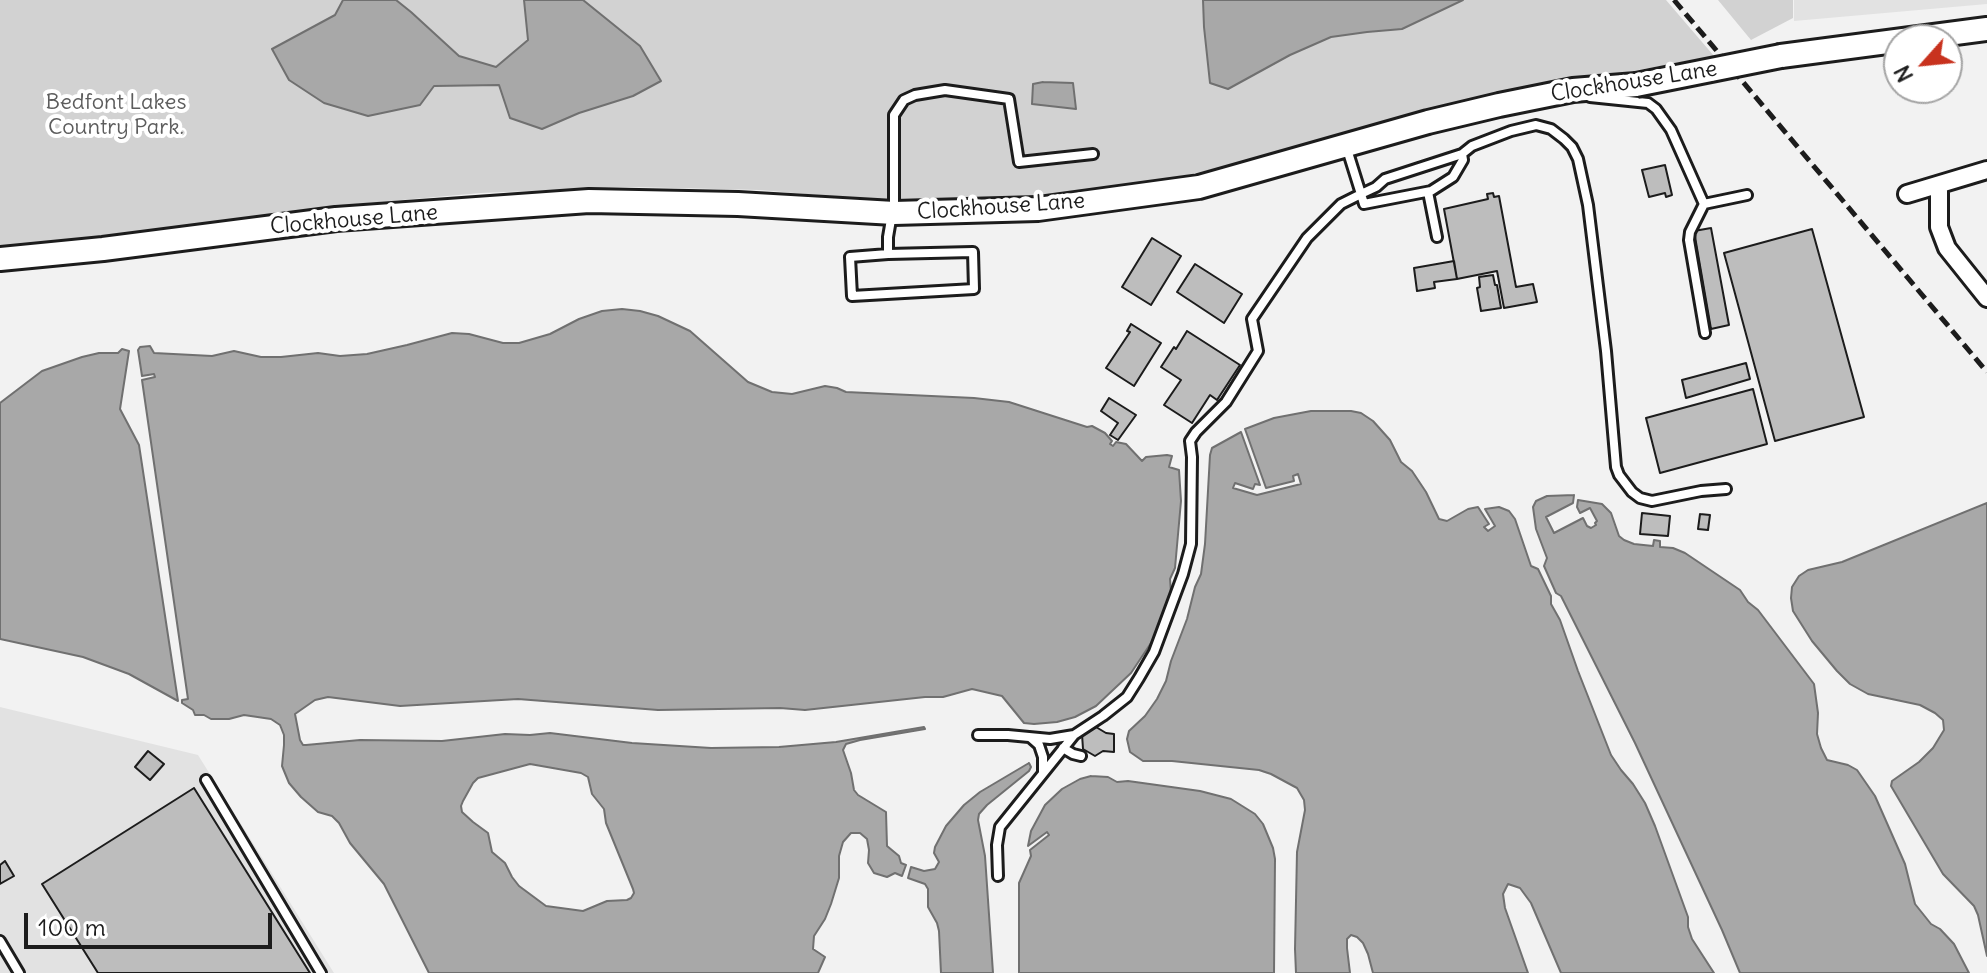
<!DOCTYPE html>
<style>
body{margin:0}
#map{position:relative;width:1987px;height:973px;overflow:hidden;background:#f2f2f2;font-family:Delius,sans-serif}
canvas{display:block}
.north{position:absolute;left:1883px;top:24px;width:80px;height:80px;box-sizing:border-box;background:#fff;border:2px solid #a4a4a4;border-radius:50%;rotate:243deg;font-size:22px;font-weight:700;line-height:32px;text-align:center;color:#1c1c1c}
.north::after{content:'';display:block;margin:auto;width:28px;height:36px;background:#c8321e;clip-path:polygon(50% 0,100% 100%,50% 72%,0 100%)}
.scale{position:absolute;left:24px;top:913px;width:248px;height:36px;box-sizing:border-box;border:4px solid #1c1c1c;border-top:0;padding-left:10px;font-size:24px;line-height:28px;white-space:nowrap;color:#1c1c1c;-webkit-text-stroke:6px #fff;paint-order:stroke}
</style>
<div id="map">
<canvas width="1987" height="973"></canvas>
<div class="north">N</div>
<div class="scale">100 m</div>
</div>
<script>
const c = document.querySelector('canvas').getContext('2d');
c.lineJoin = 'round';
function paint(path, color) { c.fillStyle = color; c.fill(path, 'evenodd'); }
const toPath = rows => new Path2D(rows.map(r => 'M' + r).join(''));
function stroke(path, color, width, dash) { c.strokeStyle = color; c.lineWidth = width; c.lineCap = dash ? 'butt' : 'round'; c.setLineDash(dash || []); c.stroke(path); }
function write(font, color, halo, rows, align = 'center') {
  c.font = font + ' Delius,sans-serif'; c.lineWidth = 8; c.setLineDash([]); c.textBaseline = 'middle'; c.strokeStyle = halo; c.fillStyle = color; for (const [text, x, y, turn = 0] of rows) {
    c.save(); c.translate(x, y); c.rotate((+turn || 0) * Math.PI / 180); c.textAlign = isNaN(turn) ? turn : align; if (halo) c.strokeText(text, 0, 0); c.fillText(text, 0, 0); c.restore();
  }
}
paint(toPath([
 [1794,0,1987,0,1987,4,1794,21],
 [0,707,198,755,334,973,0,973]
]), '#e2e2e2');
paint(toPath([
 [0,0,1666,0,1714,56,1472,101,1341,134,1256,159,1187,175,1035,198,866,199,759,190,630,187,481,193,345,205,46,243,0,247],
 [1718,0,1793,0,1793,18,1751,40]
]), '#d2d2d2');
const water = toPath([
 [343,0,396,0,411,12,459,56,496,67,528,40,524,0,583,0,640,46,661,81,633,96,579,113,542,129,510,118,499,85,434,86,420,105,368,116,324,103,289,80,272,49,335,15,343,0],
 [1203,0,1463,0,1402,29,1367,32,1331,37,1290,55,1228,89,1210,83,1204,27,1203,0],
 [1043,82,1073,83,1076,109,1032,104,1033,84,1043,82],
 [622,309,640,311,658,316,690,331,748,382,772,392,792,394,825,386,837,388,846,392,974,398,1009,402,1087,427,1092,426,1105,433,1112,441,1110,444,1113,446,1116,442,1126,444,1142,461,1146,457,1167,455,1172,456,1169,467,1179,470,1181,501,1175,568,1170,579,1171,593,1157,634,1131,673,1096,706,1075,717,1057,722,1034,724,1024,723,1002,696,972,689,943,697,925,697,805,710,780,708,658,710,518,699,400,706,328,697,315,700,295,714,300,740,303,745,306,745,360,740,442,741,505,734,530,735,550,733,632,743,711,748,779,747,836,742,924,727,925,729,860,740,846,744,843,750,851,773,854,790,858,795,886,812,887,846,899,856,901,863,906,865,902,876,895,873,887,877,874,873,868,863,869,850,867,839,860,833,851,833,843,842,839,856,839,878,831,904,825,919,814,936,813,949,825,957,818,973,429,973,384,884,350,843,339,823,332,816,318,812,301,797,289,783,282,766,284,745,284,735,280,725,271,719,244,715,229,719,211,719,204,715,195,715,193,710,182,703,182,700,188,699,142,380,155,377,154,374,142,376,138,350,140,347,150,346,154,353,212,356,234,351,261,357,281,357,318,353,340,356,367,354,407,345,452,333,469,334,503,343,519,343,550,334,579,319,602,311,622,309],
 [530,764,581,773,588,777,592,794,604,809,606,823,633,889,634,893,631,898,627,900,607,901,583,911,546,906,519,886,512,877,505,863,492,852,488,833,473,822,462,812,461,806,463,801,473,783,478,778,530,764],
 [122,349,129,351,120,409,139,445,178,701,129,674,83,657,0,639,0,403,42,371,82,357,99,353,118,353,122,349],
 [1311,411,1351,411,1361,413,1373,421,1390,440,1401,462,1412,471,1426,492,1439,519,1447,521,1468,509,1478,507,1489,524,1484,527,1488,531,1495,526,1485,509,1499,507,1509,511,1515,519,1531,566,1538,569,1551,596,1551,604,1560,620,1578,671,1611,755,1621,770,1633,784,1645,803,1655,826,1688,917,1688,927,1692,939,1714,973,1561,973,1531,903,1520,888,1508,884,1503,894,1505,908,1528,973,1373,973,1368,954,1363,943,1357,937,1351,935,1347,939,1347,948,1350,973,1296,973,1295,949,1297,852,1305,810,1304,800,1297,788,1271,774,1259,770,1172,761,1143,761,1130,752,1127,739,1129,731,1145,716,1157,699,1166,681,1171,661,1187,619,1195,587,1201,574,1205,544,1210,455,1212,448,1241,432,1260,485,1255,484,1253,489,1235,483,1233,488,1257,495,1301,484,1298,474,1293,476,1294,481,1266,488,1245,429,1274,418,1311,411],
 [1574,495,1573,503,1546,517,1554,533,1583,518,1587,526,1591,528,1596,525,1595,523,1597,521,1590,508,1580,513,1577,507,1578,500,1602,504,1611,513,1619,536,1624,540,1634,544,1653,546,1654,540,1660,541,1660,547,1673,548,1685,553,1740,590,1748,602,1758,610,1814,684,1818,713,1817,734,1821,748,1827,760,1848,765,1857,770,1875,796,1905,864,1915,904,1931,924,1940,929,1954,944,1969,973,1740,973,1722,930,1635,743,1561,596,1556,593,1544,566,1547,558,1536,529,1533,507,1536,501,1547,496,1574,495],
 [1987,503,1987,956,1978,915,1974,906,1943,874,1891,786,1892,781,1919,762,1933,748,1944,730,1943,720,1935,713,1920,705,1868,694,1850,684,1837,671,1812,641,1793,611,1791,598,1792,587,1799,576,1808,570,1842,562,1987,503],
 [1029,763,1031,767,1029,771,987,805,979,814,978,820,985,856,993,973,941,973,939,931,937,923,928,907,928,889,925,884,908,878,911,867,924,871,935,869,939,862,934,853,935,847,946,826,964,805,980,792,1029,763],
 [1091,776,1108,777,1117,782,1128,781,1200,791,1231,799,1255,814,1263,824,1273,848,1275,859,1274,973,1019,973,1019,883,1031,856,1030,850,1049,835,1047,832,1028,846,1031,831,1045,805,1062,789,1080,779,1091,776]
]);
paint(water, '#a8a8a8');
stroke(water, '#707070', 2);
const building = toPath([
 [1665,165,1672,195,1666,197,1665,193,1649,197,1642,170,1665,165],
 [1493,193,1494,197,1499,196,1516,287,1533,284,1537,302,1504,308,1497,271,1457,279,1444,209,1488,199,1487,194,1493,193],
 [1711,228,1729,325,1711,329,1694,231,1711,228],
 [1812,229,1864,417,1775,441,1724,253,1812,229],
 [1152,238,1181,256,1151,305,1122,287,1152,238],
 [1454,261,1457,279,1434,282,1435,288,1417,291,1414,268,1454,261],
 [1195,264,1242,294,1224,323,1177,292,1195,264],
 [1493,275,1495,285,1497,285,1501,308,1481,311,1477,288,1480,287,1479,277,1493,275],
 [1131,324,1161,343,1134,386,1106,368,1130,332,1127,331,1131,324],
 [1187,331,1240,365,1217,400,1210,395,1192,423,1164,405,1181,380,1161,367,1174,347,1176,349,1187,331],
 [1746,363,1750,379,1686,398,1682,380,1746,363],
 [1753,389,1767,444,1660,473,1646,418,1753,389],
 [1109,398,1136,415,1118,440,1110,435,1118,423,1101,411,1109,398],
 [1642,513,1670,516,1668,536,1640,534,1642,513],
 [1700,514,1710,515,1708,530,1698,529,1700,514],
 [1096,727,1106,733,1114,734,1114,752,1103,751,1095,756,1083,749,1082,734,1096,727],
 [148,751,164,764,150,780,135,767,148,751],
 [194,788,310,973,98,973,42,884,194,788],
 [5,861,14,876,0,884,0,865,5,861]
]);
paint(building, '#bdbdbd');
stroke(building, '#1c1c1c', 2);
const lane = toPath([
 [1590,97,1648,103,1656,109,1671,130,1704,204,1747,195],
 [1462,154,1463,160,1453,177,1431,191,1364,204,1361,194,1376,187,1385,179,1462,154,1472,146,1511,131,1536,125,1551,129,1564,139,1572,147,1578,159,1588,205,1606,351,1616,467,1619,475,1632,492,1640,498,1652,501,1701,491,1726,489],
 [1428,192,1437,237],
 [1704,204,1690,232,1689,240,1705,333],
 [888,254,850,257,852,296,974,289,973,252,888,254,888,237,894,202,894,115,904,100,915,95,945,90,1009,99,1019,162,1093,154],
 [978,735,1008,735,1050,739,1074,735,1103,716,1127,697,1139,678,1154,652,1183,574,1191,544,1192,457,1190,441,1196,432,1226,402,1258,351,1252,319,1307,238,1341,204,1361,194,1346,146],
 [1031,738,1039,745,1043,757,1043,772],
 [1063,748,1073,754,1081,756],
 [206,780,321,973],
 [998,876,997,845,1000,827,1074,735],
 [0,941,19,973]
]);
const street = toPath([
 [1939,185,1939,227,1947,248,1987,298],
 [1907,194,1987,170]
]);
const secondary = toPath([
 [1781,56,1987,29],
 [0,259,103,249,336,219,589,201,738,204,894,213,1038,209,1199,187,1428,122,1499,105,1573,90,1636,85]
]);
stroke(lane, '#1c1c1c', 14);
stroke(street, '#1c1c1c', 22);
stroke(secondary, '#1c1c1c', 28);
stroke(lane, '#fff', 8);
stroke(street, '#fff', 16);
stroke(secondary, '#fff', 22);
stroke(toPath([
 [1674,0,1987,372]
]), '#1c1c1c', 5, [12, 6]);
const secondaryBridge = toPath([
 [1636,85,1781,56]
]);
stroke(secondaryBridge, '#1c1c1c', 28, []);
stroke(secondaryBridge, '#fff', 22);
write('22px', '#1c1c1c', '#fff', [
 ["Clockhouse Lane",1634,82,-9],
 ["Clockhouse Lane",1001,207,-4],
 ["Clockhouse Lane",354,220,-5]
]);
write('22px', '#5c5c5c', '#fff', [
 ["Bedfont Lakes",116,103],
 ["Country Park.",116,128]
]);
</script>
